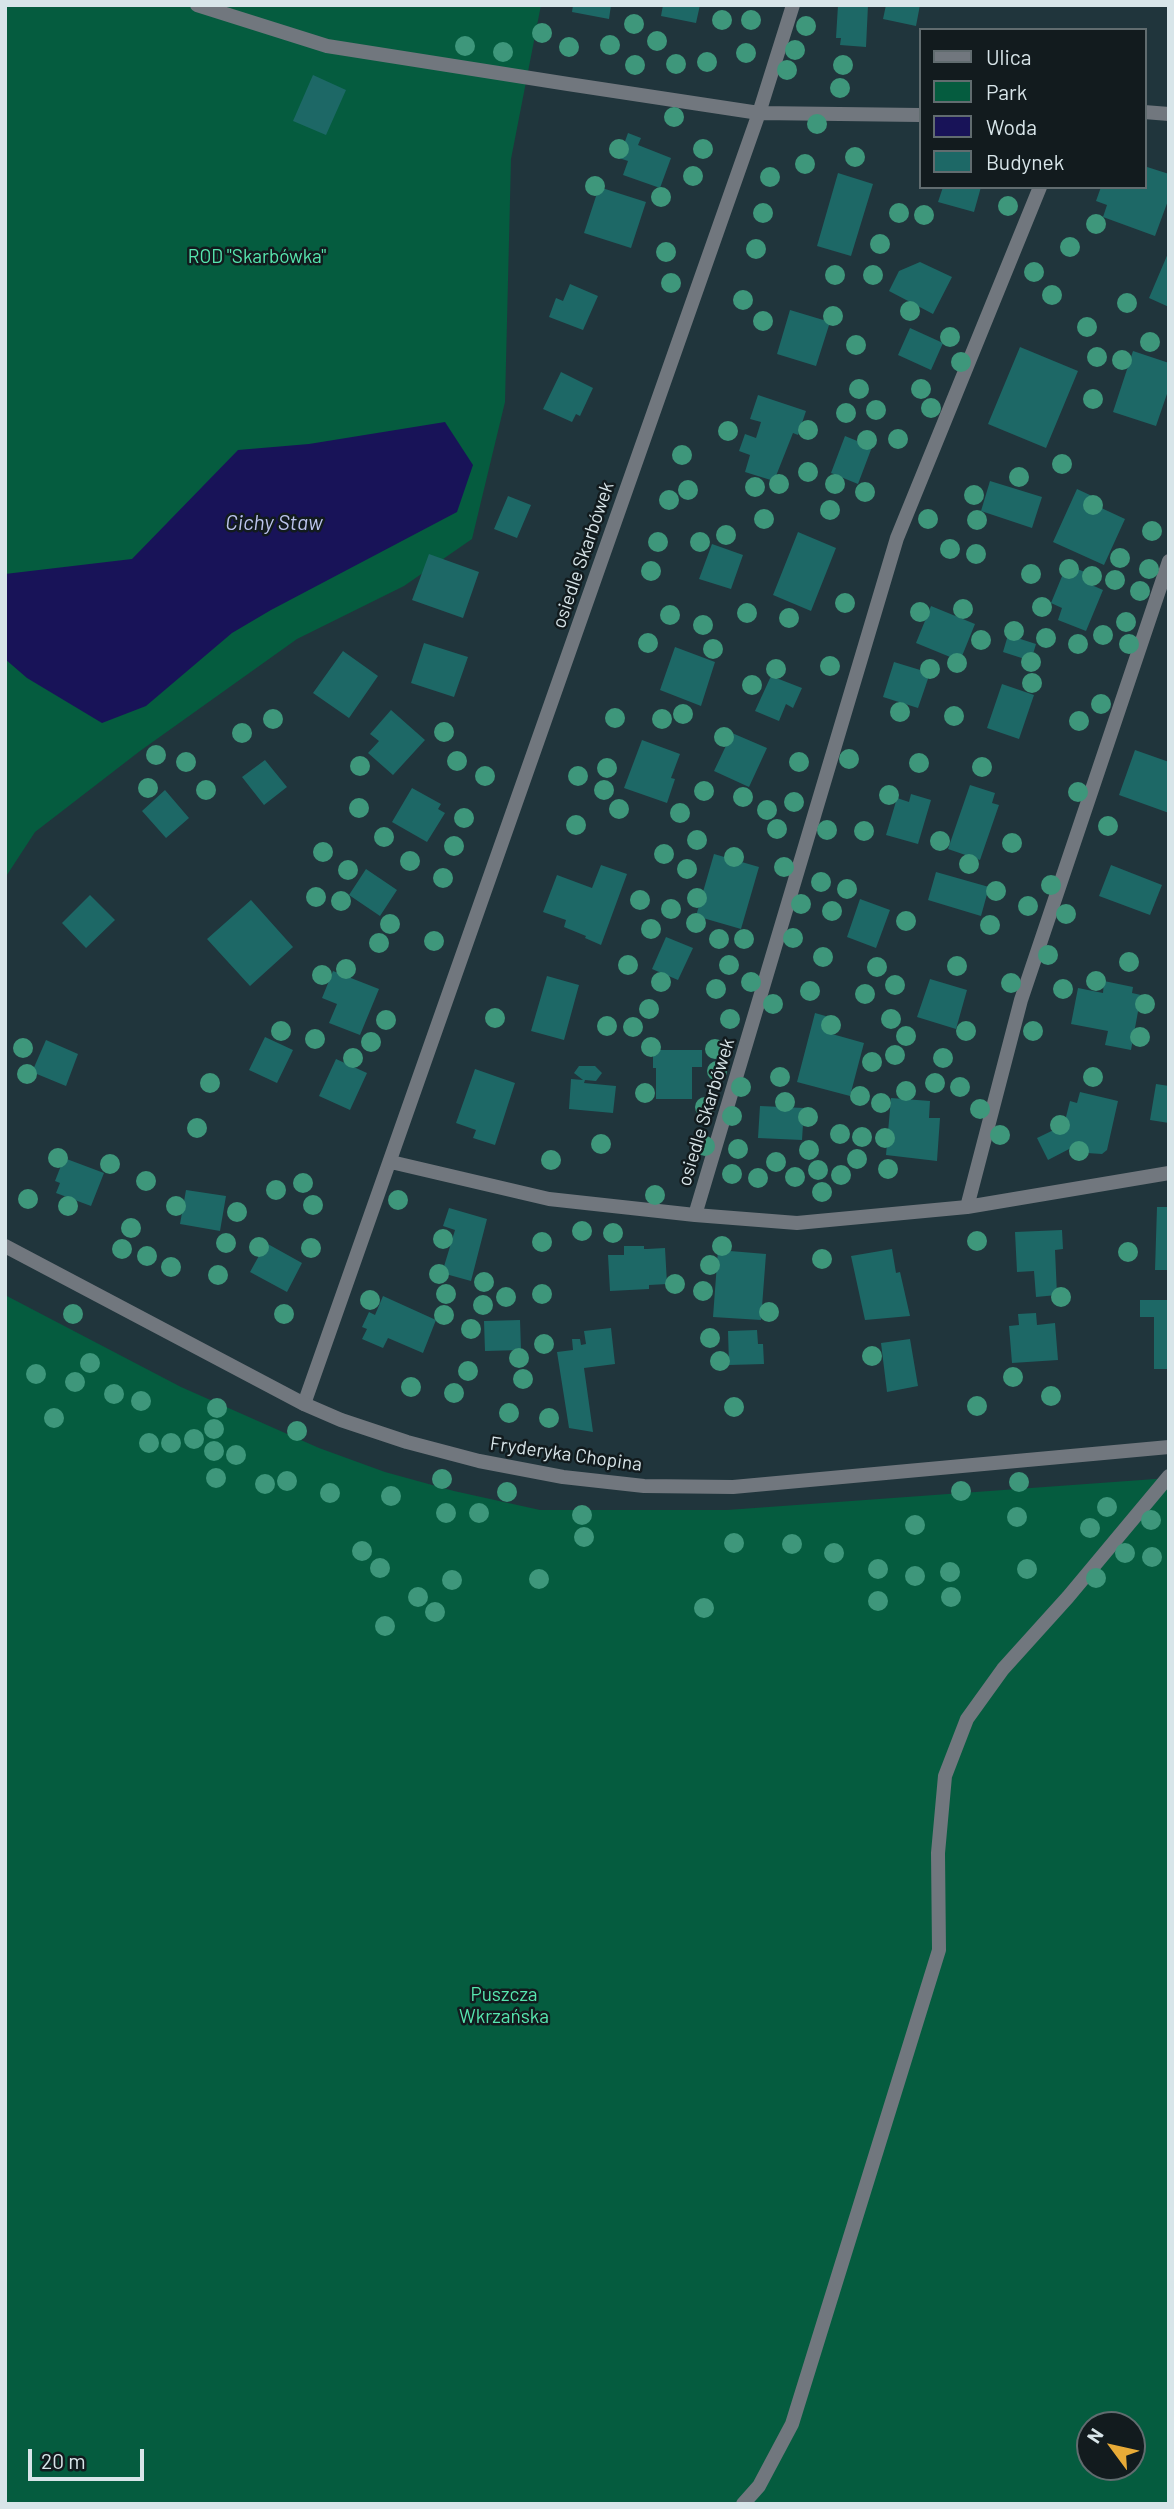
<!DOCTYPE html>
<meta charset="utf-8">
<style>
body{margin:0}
#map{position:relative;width:1174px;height:2509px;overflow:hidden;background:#20353c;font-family:Barlow,sans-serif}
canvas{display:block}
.frame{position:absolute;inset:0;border:7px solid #d8e5e9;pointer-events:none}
.legend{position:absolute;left:919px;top:28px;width:228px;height:161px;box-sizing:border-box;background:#121b1e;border:2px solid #616c6f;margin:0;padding:9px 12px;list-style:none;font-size:21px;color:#d8e5e9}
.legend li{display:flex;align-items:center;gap:14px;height:35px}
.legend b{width:35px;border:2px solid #616c6f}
.north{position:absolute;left:1076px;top:2411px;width:70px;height:70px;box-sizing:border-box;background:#121b1e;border:2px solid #616c6f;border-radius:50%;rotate:303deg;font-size:19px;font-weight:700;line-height:28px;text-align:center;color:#d8e5e9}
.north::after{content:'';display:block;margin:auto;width:24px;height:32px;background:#e8ab37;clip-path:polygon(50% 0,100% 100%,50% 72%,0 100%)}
.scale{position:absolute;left:28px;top:2449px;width:116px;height:32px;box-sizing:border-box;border:4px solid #d8e5e9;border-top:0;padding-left:9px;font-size:21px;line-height:24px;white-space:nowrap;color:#d8e5e9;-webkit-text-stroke:5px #121b1e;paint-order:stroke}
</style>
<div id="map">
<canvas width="1174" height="2509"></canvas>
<div class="frame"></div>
<ul class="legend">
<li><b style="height:9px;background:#71777e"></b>Ulica</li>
<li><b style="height:19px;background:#055c3f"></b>Park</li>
<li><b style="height:19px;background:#181358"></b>Woda</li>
<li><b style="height:19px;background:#1d6866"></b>Budynek</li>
</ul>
<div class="north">N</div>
<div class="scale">20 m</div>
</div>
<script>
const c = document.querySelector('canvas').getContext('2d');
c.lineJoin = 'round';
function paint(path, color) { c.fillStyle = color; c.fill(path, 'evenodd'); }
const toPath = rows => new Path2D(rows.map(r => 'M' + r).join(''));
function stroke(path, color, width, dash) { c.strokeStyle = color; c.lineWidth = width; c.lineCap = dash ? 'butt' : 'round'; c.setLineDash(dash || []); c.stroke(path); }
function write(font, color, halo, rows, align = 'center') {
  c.font = font + ' Barlow,sans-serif'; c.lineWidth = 5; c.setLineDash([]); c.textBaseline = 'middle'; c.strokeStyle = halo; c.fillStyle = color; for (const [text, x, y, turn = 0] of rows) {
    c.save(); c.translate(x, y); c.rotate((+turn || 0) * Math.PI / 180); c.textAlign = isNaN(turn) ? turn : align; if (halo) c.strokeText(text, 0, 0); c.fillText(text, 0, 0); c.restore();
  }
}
paint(toPath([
 [5,5,541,5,511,159,505,402,472,539,404,586,297,639,140,751,35,832,5,878],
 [5,1295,181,1387,319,1448,385,1472,454,1491,540,1510,727,1510,1169,1478,1169,2504,5,2504],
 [1090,2425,1132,2425,1132,2467,1090,2467]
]), '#055c3f');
paint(toPath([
 [445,422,473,465,457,512,271,610,232,633,146,706,102,723,27,678,5,659,5,574,132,559,238,450,309,444]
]), '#181358');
paint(toPath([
 [573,5,611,5,609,19,572,12],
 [663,5,700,5,696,23,661,16],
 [838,5,868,5,866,47,840,45,841,38,836,38],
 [886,5,920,5,916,26,883,19],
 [313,75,346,90,326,135,293,121],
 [628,133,641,138,638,145,671,158,660,188,623,175,628,161,619,158],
 [1144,166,1169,174,1169,198,1155,236,1103,217,1107,205,1096,201,1101,187,1144,187],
 [838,173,873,184,851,256,817,246],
 [599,187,646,202,631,248,584,233],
 [943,187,981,187,974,212,938,202],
 [1169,251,1169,307,1149,298],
 [920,262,952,277,933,314,889,291,899,271],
 [570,284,598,296,583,330,549,317,556,298,563,301],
 [790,310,830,322,816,366,777,354],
 [910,328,943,343,931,370,898,355],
 [1020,347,1078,371,1046,448,988,424],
 [1133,351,1169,363,1169,388,1156,426,1113,412],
 [561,372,593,388,580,416,576,414,572,422,543,409],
 [758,395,806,411,798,435,793,433,774,481,745,472,750,455,739,451,745,434,756,438,761,422,750,419],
 [845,436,872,447,858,484,831,473],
 [990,481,1042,497,1032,528,981,511],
 [1077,489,1092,496,1087,505,1095,509,1097,506,1125,519,1104,565,1053,542],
 [508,496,531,505,517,538,494,529],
 [798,532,836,548,811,611,773,595],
 [712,544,743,555,731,589,699,579],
 [429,554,479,572,463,618,412,600],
 [1072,567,1090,574,1087,583,1103,590,1086,631,1058,620,1062,608,1051,603,1065,569,1071,571],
 [931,606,975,624,960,661,916,643],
 [1008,635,1036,644,1031,661,1003,652],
 [424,643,468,657,454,697,411,683],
 [675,647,715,662,701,706,660,690],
 [343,651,378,676,349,718,313,693],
 [894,662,930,673,918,708,883,697],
 [771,676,802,688,793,708,786,704,779,721,755,711],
 [1002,684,1034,695,1019,739,987,728],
 [391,710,425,740,393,775,368,753,379,741,370,734],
 [732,733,767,748,749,787,714,771],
 [642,740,680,754,671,778,675,779,667,803,624,788],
 [1135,750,1169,762,1169,813,1119,795],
 [265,760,287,787,264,805,242,777],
 [970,785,995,793,992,803,999,805,980,860,948,849],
 [412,788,441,804,438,809,445,813,427,842,392,822],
 [165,790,189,818,166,838,142,811],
 [911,794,931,800,918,844,886,835,897,798,909,802],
 [714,854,759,867,741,929,696,916],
 [601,865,627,874,601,945,585,938,586,936,564,927,566,920,543,912,557,875,592,888],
 [1111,865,1162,885,1150,915,1099,896],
 [366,869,397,890,380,916,349,895],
 [936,872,989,887,981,916,928,900],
 [90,895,115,920,86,948,62,923],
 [860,899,890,910,876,948,847,937],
 [251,900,293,947,250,986,207,939],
 [666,937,693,948,678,980,652,969],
 [333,971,379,989,360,1035,329,1023,337,1004,322,998],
 [547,976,579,985,564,1040,531,1031],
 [930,979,967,990,956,1029,917,1017],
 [1104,981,1133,987,1132,993,1141,995,1131,1050,1105,1045,1108,1031,1071,1024,1078,988,1103,993],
 [815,1013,829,1017,825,1032,864,1043,850,1096,797,1082],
 [265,1037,293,1050,277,1083,249,1070],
 [46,1040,78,1054,66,1086,32,1072],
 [653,1050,702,1050,702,1067,692,1067,692,1099,656,1099,656,1068,653,1068],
 [336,1059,367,1073,350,1110,319,1096],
 [579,1066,595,1066,602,1073,596,1081,585,1080,584,1083,616,1086,613,1113,569,1109,571,1079,583,1080,574,1073],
 [475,1069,515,1083,495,1145,473,1138,476,1130,456,1123],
 [1156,1084,1169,1086,1169,1123,1150,1120],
 [1080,1092,1118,1101,1107,1150,1102,1154,1087,1153,1083,1148,1075,1146,1048,1160,1037,1138,1064,1125,1070,1101,1077,1103],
 [891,1098,930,1101,929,1118,940,1118,937,1161,886,1155],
 [760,1106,804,1108,802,1140,758,1138],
 [64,1158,104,1173,91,1206,56,1193,60,1183,55,1181],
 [186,1190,226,1196,220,1231,180,1224],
 [1157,1207,1169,1207,1169,1270,1155,1270],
 [449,1208,487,1219,471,1281,442,1273,455,1230,443,1226],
 [1062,1230,1063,1249,1055,1250,1057,1295,1036,1297,1034,1271,1017,1272,1015,1232],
 [266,1243,302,1263,287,1292,250,1272],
 [624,1246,644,1246,644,1249,647,1249,665,1248,667,1284,649,1285,649,1289,610,1291,608,1255,624,1255],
 [892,1249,896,1273,900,1272,910,1316,865,1320,851,1256],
 [718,1250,766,1254,761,1320,713,1317],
 [383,1296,436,1320,423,1353,388,1338,383,1348,362,1339,367,1329,362,1327,369,1312,375,1315],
 [1140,1300,1169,1300,1169,1369,1154,1369,1154,1317,1140,1317],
 [1036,1313,1037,1325,1055,1323,1058,1360,1012,1363,1009,1326,1019,1325,1018,1314],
 [520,1320,521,1350,485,1351,484,1321],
 [611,1328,615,1364,584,1368,593,1432,569,1428,557,1352,573,1350,572,1339,580,1339,581,1345,586,1344,584,1331],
 [757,1330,758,1344,763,1344,764,1364,729,1365,728,1331],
 [910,1339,918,1386,887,1392,881,1343]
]), '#1d6866');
stroke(toPath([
 [197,5,327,46,568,84,759,113,920,115],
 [1144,112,1169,114],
 [391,1162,549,1199,695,1215,797,1223,967,1207,1169,1173],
 [967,1207,1021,1000,1169,561],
 [695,1215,897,538,1040,187],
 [304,1404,759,113,793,5],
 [743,2504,759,2486,792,2424,939,1950,938,1853,945,1776,967,1719,1003,1669,1068,1597,1169,1476]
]), '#71777e', 14);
stroke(toPath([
 [5,1246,304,1404,341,1420,407,1442,479,1461,563,1477,644,1486,733,1487,1169,1447]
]), '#71777e', 14);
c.fillStyle = '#3e977b';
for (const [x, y] of [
 [722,20],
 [751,20],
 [634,24],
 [806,26],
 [542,33],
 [657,41],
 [610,45],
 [465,46],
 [569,47],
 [795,50],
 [503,52],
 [746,53],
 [707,62],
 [676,64],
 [635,65],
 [843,65],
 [787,70],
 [840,88],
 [674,117],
 [817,124],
 [619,149],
 [703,149],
 [855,157],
 [805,164],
 [693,176],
 [770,177],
 [595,186],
 [661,197],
 [1008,206],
 [763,213],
 [899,213],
 [924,215],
 [1096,224],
 [880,244],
 [1070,247],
 [756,249],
 [666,252],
 [1034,272],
 [835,275],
 [873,275],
 [671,283],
 [1052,295],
 [743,300],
 [1127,303],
 [910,311],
 [833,316],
 [763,321],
 [1087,327],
 [950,337],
 [1150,342],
 [856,345],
 [1097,357],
 [1122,360],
 [961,362],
 [859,389],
 [921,389],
 [1093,399],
 [931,408],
 [876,410],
 [846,413],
 [808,430],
 [728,431],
 [898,439],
 [867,440],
 [682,455],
 [1062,464],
 [808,472],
 [1019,477],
 [779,484],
 [835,484],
 [755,487],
 [688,490],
 [865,492],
 [974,495],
 [669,500],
 [1093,505],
 [830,510],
 [764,519],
 [928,519],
 [977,520],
 [1152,531],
 [726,535],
 [658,542],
 [700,542],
 [950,549],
 [976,554],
 [1120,558],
 [1069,569],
 [1149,569],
 [651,571],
 [1031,574],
 [1092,576],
 [1115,580],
 [1140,591],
 [845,603],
 [1042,607],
 [963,609],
 [920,612],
 [747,613],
 [670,615],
 [789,618],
 [1126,622],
 [703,625],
 [1014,631],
 [1103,635],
 [1046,638],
 [981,640],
 [648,643],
 [1078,644],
 [1129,644],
 [713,649],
 [1031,662],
 [957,663],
 [830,666],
 [776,669],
 [930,669],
 [1032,683],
 [752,685],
 [1101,704],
 [900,712],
 [683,714],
 [954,716],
 [615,718],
 [273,719],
 [662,719],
 [1079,721],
 [444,732],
 [242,733],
 [724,737],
 [156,755],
 [849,759],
 [457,761],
 [186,762],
 [799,762],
 [919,763],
 [360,766],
 [982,767],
 [607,768],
 [485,776],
 [578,776],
 [148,788],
 [206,790],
 [604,790],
 [704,791],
 [1078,792],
 [889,795],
 [743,797],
 [794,802],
 [359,808],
 [619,809],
 [767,810],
 [680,813],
 [464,818],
 [576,825],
 [1108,826],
 [777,829],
 [827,830],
 [864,831],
 [384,837],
 [697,840],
 [940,841],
 [1012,843],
 [454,846],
 [323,852],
 [664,854],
 [734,857],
 [410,861],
 [969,864],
 [784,867],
 [687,869],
 [348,870],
 [443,878],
 [821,882],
 [1051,885],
 [847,889],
 [996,891],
 [316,897],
 [697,898],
 [640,900],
 [341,901],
 [801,904],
 [1028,906],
 [671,909],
 [832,911],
 [1066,914],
 [906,921],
 [696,923],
 [390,924],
 [990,925],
 [651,929],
 [793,938],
 [719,939],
 [744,939],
 [434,941],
 [379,943],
 [1048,955],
 [823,957],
 [1129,962],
 [628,965],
 [729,965],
 [957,966],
 [877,967],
 [346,969],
 [322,975],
 [1096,981],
 [661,982],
 [751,982],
 [1011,983],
 [895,985],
 [716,989],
 [1063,989],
 [810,991],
 [865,994],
 [773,1004],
 [1145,1004],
 [649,1009],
 [495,1018],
 [730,1019],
 [891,1019],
 [386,1020],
 [831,1025],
 [607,1026],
 [633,1027],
 [281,1031],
 [966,1031],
 [1033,1031],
 [906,1036],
 [1140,1037],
 [315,1039],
 [371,1042],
 [651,1047],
 [23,1048],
 [715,1049],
 [895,1055],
 [353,1058],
 [943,1058],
 [872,1062],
 [717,1071],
 [27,1074],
 [780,1077],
 [1093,1077],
 [210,1083],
 [935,1083],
 [741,1087],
 [960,1087],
 [906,1091],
 [645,1093],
 [860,1096],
 [785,1102],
 [881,1103],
 [705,1107],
 [980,1109],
 [732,1116],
 [808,1117],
 [1060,1125],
 [197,1128],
 [840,1134],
 [1000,1135],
 [862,1137],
 [885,1138],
 [601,1144],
 [705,1146],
 [738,1149],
 [809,1150],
 [1079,1151],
 [58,1158],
 [857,1159],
 [551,1160],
 [776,1162],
 [110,1164],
 [888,1169],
 [818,1170],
 [732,1174],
 [841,1175],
 [795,1177],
 [758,1178],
 [146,1181],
 [303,1183],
 [276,1190],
 [822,1192],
 [655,1195],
 [28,1199],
 [398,1200],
 [313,1205],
 [68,1206],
 [176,1206],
 [237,1212],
 [131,1228],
 [582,1231],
 [613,1233],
 [443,1239],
 [977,1241],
 [542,1242],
 [226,1243],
 [722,1246],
 [259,1247],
 [311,1248],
 [122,1249],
 [1128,1252],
 [147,1256],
 [822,1259],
 [710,1265],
 [171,1267],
 [439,1274],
 [218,1275],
 [484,1282],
 [675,1284],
 [703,1291],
 [446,1294],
 [542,1294],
 [506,1297],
 [1061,1297],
 [370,1300],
 [483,1305],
 [769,1312],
 [73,1314],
 [284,1314],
 [444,1315],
 [471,1329],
 [710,1338],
 [544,1344],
 [872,1356],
 [519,1358],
 [720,1361],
 [90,1363],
 [468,1371],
 [36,1374],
 [1013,1377],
 [523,1379],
 [75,1382],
 [411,1387],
 [454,1393],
 [114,1394],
 [1051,1396],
 [141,1401],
 [977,1406],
 [734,1407],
 [217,1408],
 [509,1413],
 [54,1418],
 [549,1418],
 [214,1429],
 [297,1431],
 [194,1439],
 [149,1443],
 [171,1443],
 [214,1451],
 [236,1455],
 [216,1478],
 [442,1479],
 [287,1481],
 [1019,1482],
 [265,1484],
 [961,1491],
 [507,1492],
 [330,1493],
 [391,1496],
 [1107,1507],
 [446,1513],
 [479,1513],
 [582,1515],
 [1017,1517],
 [1151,1520],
 [915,1525],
 [1090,1528],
 [584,1537],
 [734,1543],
 [792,1544],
 [362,1551],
 [834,1553],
 [1125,1553],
 [1152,1557],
 [380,1568],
 [878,1569],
 [1027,1569],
 [950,1572],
 [915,1576],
 [1096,1578],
 [539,1579],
 [452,1580],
 [418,1597],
 [951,1597],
 [878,1601],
 [704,1608],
 [435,1612],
 [385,1626]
]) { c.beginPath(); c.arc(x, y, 10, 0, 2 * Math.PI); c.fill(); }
write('19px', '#57e7af', '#121b1e', [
 ["ROD \"Skarbówka\"",257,257],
 ["Puszcza",504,1995],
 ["Wkrzańska",504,2017]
]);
write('19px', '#d8e5e9', '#121b1e', [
 ["osiedle Skarbówek",583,555,-71],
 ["osiedle Skarbówek",706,1112,-73],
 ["Fryderyka Chopina",566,1454,8]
]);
write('italic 21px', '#bcc4ed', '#121b1e', [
 ["Cichy Staw",274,523]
]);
</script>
